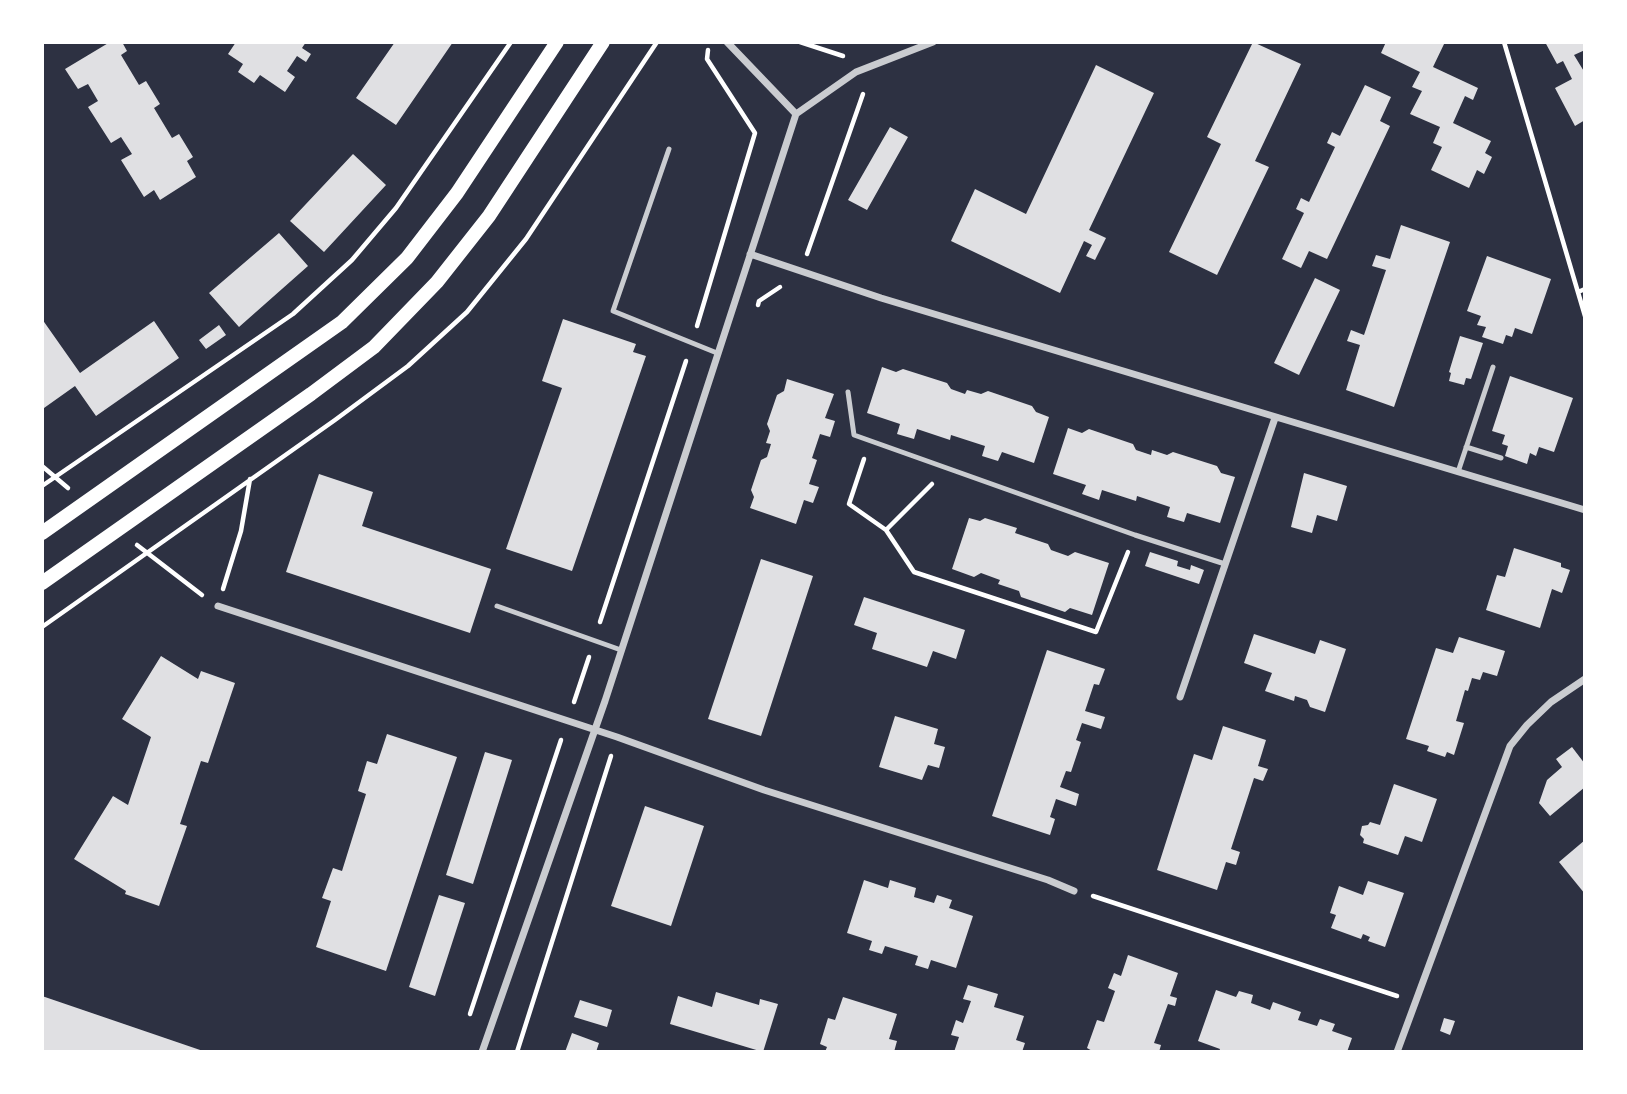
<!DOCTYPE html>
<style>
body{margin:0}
#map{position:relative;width:1627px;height:1094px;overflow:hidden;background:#2d3142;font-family:"Asap Condensed",sans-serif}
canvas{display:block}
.frame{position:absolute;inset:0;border:44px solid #fff;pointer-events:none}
</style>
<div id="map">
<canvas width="1627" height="1094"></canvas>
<div class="frame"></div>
</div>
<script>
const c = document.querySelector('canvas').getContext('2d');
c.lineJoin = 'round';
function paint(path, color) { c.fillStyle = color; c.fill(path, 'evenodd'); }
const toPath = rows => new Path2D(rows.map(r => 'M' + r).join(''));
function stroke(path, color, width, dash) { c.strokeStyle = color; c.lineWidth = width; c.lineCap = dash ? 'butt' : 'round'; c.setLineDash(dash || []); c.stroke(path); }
paint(toPath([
 [110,42,122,42,127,51,121,55,139,85,146,81,160,104,154,108,172,138,179,134,193,157,187,161,196,177,160,200,154,190,144,197,121,160,132,154,121,137,111,143,88,107,98,101,88,84,78,89,65,69],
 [236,42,306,42,302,48,311,54,306,62,297,56,287,71,295,77,285,92,260,75,254,83,238,72,243,64,228,54],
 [395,42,453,42,396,125,356,98],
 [1253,42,1301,64,1255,161,1269,167,1217,275,1169,252,1221,144,1207,137],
 [1386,42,1445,42,1433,67,1478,88,1473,100,1465,96,1453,123,1491,141,1485,153,1492,157,1484,174,1477,170,1469,188,1431,170,1442,147,1433,143,1440,127,1410,114,1422,91,1412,87,1420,72,1381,53],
 [1545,42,1585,42,1585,50,1574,55,1585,73,1585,120,1575,126,1555,88,1572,79,1563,61,1557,64],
 [1096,65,1154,93,1089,230,1106,238,1095,260,1086,256,1092,245,1084,241,1060,293,951,241,975,189,1026,214],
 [1365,85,1391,97,1380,121,1390,126,1327,259,1309,251,1301,268,1282,259,1304,213,1296,209,1301,198,1309,202,1335,147,1327,143,1332,132,1340,136],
 [890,127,908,137,867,210,848,200],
 [353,154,386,185,324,252,290,221],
 [1401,225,1450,242,1394,407,1346,390,1360,345,1347,341,1351,330,1364,335,1386,270,1372,266,1376,255,1390,259],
 [279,233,308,266,239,327,209,293],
 [1487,256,1551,279,1532,334,1515,328,1512,337,1506,335,1503,344,1482,337,1486,327,1477,325,1481,316,1467,311],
 [1315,278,1340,290,1299,375,1274,363],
 [42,319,80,373,154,321,179,358,96,416,75,386,44,408,42,405],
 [563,319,636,344,633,352,646,356,572,571,506,549,562,388,542,381],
 [219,325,226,335,206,349,199,340],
 [1460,336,1483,343,1471,379,1466,378,1464,385,1449,381,1451,373,1449,372],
 [882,367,896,372,903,369,947,383,951,389,965,394,967,390,981,394,988,391,1032,406,1036,412,1049,417,1034,463,1002,452,998,461,982,456,985,446,951,435,950,440,917,429,914,439,897,434,900,424,867,413],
 [1510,376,1573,398,1554,452,1539,447,1536,456,1530,453,1527,464,1505,456,1508,446,1502,444,1505,435,1492,431],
 [787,379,834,394,825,418,835,421,830,437,820,434,812,458,817,460,809,484,819,487,813,503,804,500,796,524,750,508,754,497,751,490,761,460,767,457,771,444,766,443,770,431,767,424,777,395,784,391],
 [1068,428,1082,433,1089,429,1133,444,1136,450,1151,455,1152,450,1167,455,1173,452,1217,466,1221,473,1235,477,1220,523,1187,513,1184,522,1167,517,1170,507,1137,496,1136,501,1102,490,1099,500,1082,494,1086,485,1053,474],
 [1304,473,1347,486,1337,521,1317,515,1312,533,1291,527],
 [319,474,373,492,362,526,491,569,470,633,286,572],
 [969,518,980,521,985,518,1017,528,1015,533,1048,544,1051,550,1068,556,1075,552,1109,563,1092,615,1070,608,1065,612,1021,597,1019,591,998,584,1000,580,981,573,974,577,952,569],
 [1514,548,1561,563,1561,567,1570,570,1562,593,1552,589,1540,628,1486,610,1497,575,1505,577],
 [1150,552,1178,561,1177,566,1190,570,1191,565,1204,570,1199,584,1145,566],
 [761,559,813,576,761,736,708,719],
 [864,597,965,630,956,659,933,651,927,667,872,649,877,633,854,625],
 [1254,634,1315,654,1320,640,1346,649,1325,712,1310,707,1307,700,1295,696,1294,701,1265,691,1272,673,1244,663],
 [1459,637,1505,651,1497,676,1483,672,1480,680,1472,678,1468,691,1465,690,1456,721,1464,723,1454,755,1447,752,1445,757,1427,751,1429,746,1406,739,1436,648,1453,653],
 [1047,650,1105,669,1099,685,1094,684,1085,711,1105,717,1101,729,1082,723,1076,740,1081,742,1071,772,1066,771,1060,787,1079,794,1076,806,1056,799,1050,817,1055,819,1050,835,992,816],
 [161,656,198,679,201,671,235,683,208,763,201,761,180,824,187,826,159,906,125,894,126,891,74,859,113,796,128,805,151,737,122,719],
 [895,716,938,729,934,744,945,747,939,768,928,765,922,780,879,767],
 [1223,726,1266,740,1258,766,1268,769,1263,781,1254,778,1231,849,1240,852,1236,865,1226,862,1217,890,1157,870,1194,754,1212,760],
 [387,734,457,757,386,971,316,947,331,901,322,898,333,868,342,871,366,794,358,791,367,761,377,764],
 [1572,747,1585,764,1585,787,1550,816,1539,803,1547,780,1562,767,1556,759],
 [485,752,512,760,473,884,446,875],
 [1394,784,1437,799,1422,842,1405,836,1398,855,1363,843,1364,839,1360,835,1362,826,1368,825,1370,822,1380,825],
 [645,806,704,826,671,926,611,906],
 [1585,840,1585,894,1559,862],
 [864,880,888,888,890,880,916,888,914,897,934,903,937,895,952,900,949,908,973,916,956,968,931,960,928,969,915,965,918,956,885,946,882,954,869,950,872,941,847,933],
 [1368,881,1404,893,1385,947,1368,941,1370,937,1363,934,1361,939,1331,928,1336,915,1330,913,1339,886,1363,895],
 [439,895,465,903,435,996,409,987],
 [1128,955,1178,973,1170,996,1177,998,1175,1006,1168,1004,1154,1043,1161,1045,1159,1052,1151,1050,1150,1052,1094,1052,1087,1048,1097,1020,1104,1022,1115,991,1108,988,1114,973,1121,976],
 [968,985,998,994,994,1007,1024,1016,1016,1040,1025,1043,1022,1052,954,1052,959,1037,951,1035,956,1020,963,1023,971,1001,963,999],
 [1216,990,1236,997,1239,991,1253,995,1251,1003,1270,1010,1273,1002,1301,1012,1298,1020,1317,1026,1320,1019,1335,1024,1332,1031,1352,1038,1347,1052,1219,1052,1220,1049,1198,1041],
 [716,992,759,1005,760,999,778,1004,763,1052,670,1024,678,996,712,1007],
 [42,996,206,1052,42,1052],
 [843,997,897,1014,889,1039,897,1041,894,1052,825,1052,827,1047,820,1044,828,1018,835,1020],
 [580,1000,612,1010,607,1027,574,1017],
 [1444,1018,1455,1021,1450,1035,1440,1031],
 [572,1033,599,1043,596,1052,565,1052]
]), '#e0e0e3');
stroke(toPath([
 [800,42,843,56],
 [1504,42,1585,316],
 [807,254,863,94],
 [1578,292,1585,289],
 [758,305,759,301,780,287],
 [697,326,755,133,707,59,708,50],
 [864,459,849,504,886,530,914,572,1096,632,1128,552],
 [42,466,68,488],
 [42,486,293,314,352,260,396,208,511,42],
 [886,530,932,484],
 [137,545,202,595],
 [223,589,241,531,250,479],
 [600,622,686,361],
 [42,627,335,420,408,366,467,312,526,239,657,42],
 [574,702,589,657],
 [1093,896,1397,996],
 [470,1014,561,740],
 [517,1052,611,756]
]), '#fff', 4.5);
stroke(toPath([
 [669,149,613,311,717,353],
 [848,392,854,435,1135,535,1225,564],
 [1466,447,1501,458],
 [1458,472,1493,367],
 [497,606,621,650]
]), '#caccd0', 5);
stroke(toPath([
 [727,42,796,114],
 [796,114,856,72,933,42],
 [750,254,881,298,1585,510],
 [218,606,617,737,764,790,1048,880,1074,891],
 [1180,697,1275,418],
 [482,1052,605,701,796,114],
 [1397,1052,1510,746,1527,725,1551,702,1585,679]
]), '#caccd0', 7);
stroke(toPath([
 [42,533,342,322,407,258,457,193,557,42],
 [42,583,311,394,374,347,437,282,489,216,603,42]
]), '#fff', 14);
</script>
